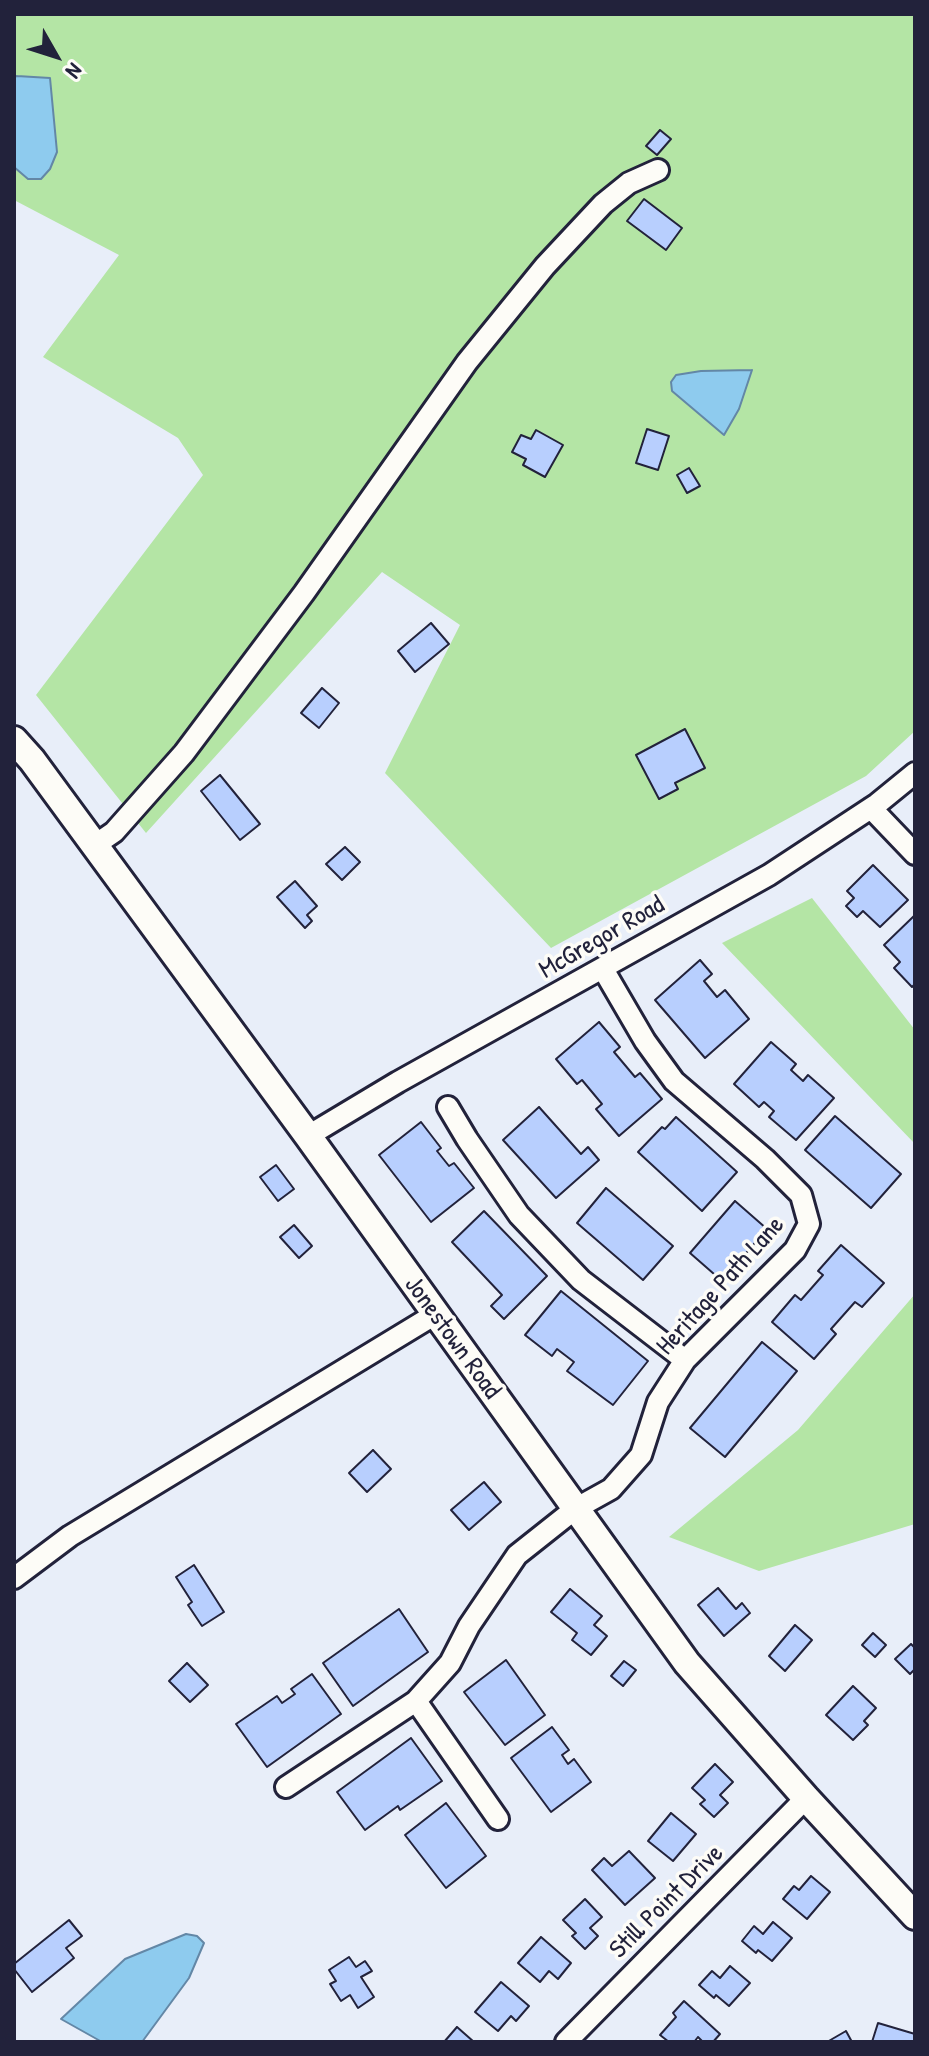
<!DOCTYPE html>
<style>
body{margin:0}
#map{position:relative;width:929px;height:2056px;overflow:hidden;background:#e8eef9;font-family:"Patrick Hand",sans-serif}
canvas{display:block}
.frame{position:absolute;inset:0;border:16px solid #22223b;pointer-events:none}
.north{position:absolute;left:16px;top:16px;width:80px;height:80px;-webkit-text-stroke:6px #fdfcf7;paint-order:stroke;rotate:129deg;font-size:22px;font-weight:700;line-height:32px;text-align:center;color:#22223b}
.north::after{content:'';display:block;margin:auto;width:28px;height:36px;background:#22223b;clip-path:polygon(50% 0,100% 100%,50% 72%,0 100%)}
</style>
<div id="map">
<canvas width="929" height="2056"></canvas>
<div class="frame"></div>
<div class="north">N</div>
</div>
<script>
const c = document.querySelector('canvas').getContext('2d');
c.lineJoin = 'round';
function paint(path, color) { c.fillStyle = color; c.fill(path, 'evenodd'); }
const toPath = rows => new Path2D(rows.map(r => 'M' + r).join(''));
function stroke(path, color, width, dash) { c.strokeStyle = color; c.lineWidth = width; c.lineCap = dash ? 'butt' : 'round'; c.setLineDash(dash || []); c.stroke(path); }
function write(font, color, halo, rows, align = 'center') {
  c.font = font + ' "Patrick Hand",sans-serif'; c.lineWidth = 7; c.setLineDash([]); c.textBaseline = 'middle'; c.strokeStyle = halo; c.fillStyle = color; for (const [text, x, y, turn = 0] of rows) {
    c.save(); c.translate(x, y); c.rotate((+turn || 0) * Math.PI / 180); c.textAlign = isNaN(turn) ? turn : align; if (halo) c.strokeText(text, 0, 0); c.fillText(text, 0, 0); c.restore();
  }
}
paint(toPath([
 [14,14,915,14,915,731,866,776,551,948,385,773,460,625,382,572,146,833,36,695,203,475,178,438,43,357,119,255,14,200],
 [812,898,915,1030,915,1144,722,943],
 [915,1294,915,1524,759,1571,669,1537,798,1430]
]), '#b4e5a5');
const water = toPath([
 [17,76,50,78,57,152,50,169,41,179,28,179,14,167,14,77,17,76],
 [752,370,739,409,724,435,672,391,671,382,676,375,701,371,752,370],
 [186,1934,197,1936,204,1943,189,1978,142,2042,102,2042,61,2019,125,1959,186,1934]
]);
paint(water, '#8ecbee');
stroke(water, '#6387a6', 2);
const building = toPath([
 [660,130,671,139,657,155,646,146,660,130],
 [644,199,682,228,666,250,627,221,644,199],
 [647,429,669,436,658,470,636,463,647,429],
 [536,430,563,445,545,477,523,465,526,459,512,452,521,435,531,439,536,430],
 [689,468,700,486,687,493,677,475,689,468],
 [431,623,449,644,415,672,398,651,431,623],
 [322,688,339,703,319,728,301,713,322,688],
 [685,729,705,768,675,783,678,789,659,799,636,755,685,729],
 [220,775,260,824,240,840,201,791,220,775],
 [345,847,360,862,342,880,326,864,345,847],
 [873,865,908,900,880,927,863,911,857,917,846,906,854,898,847,891,873,865],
 [295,881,317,906,307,915,312,921,305,928,277,897,295,881],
 [915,915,915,984,912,987,894,968,900,962,884,945,915,915],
 [700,960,712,974,704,981,717,997,725,990,749,1019,705,1058,655,1000,700,960],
 [599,1022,620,1047,614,1052,635,1077,640,1073,662,1099,619,1136,596,1109,602,1104,582,1080,577,1084,556,1059,599,1022],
 [771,1042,796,1064,791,1070,803,1081,808,1075,834,1098,796,1140,769,1117,774,1111,764,1102,759,1107,734,1084,771,1042],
 [539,1107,581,1154,588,1147,599,1160,556,1198,503,1140,539,1107],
 [835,1116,901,1174,871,1208,805,1150,835,1116],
 [676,1117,737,1172,702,1211,638,1152,662,1127,665,1129,676,1117],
 [421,1122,441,1148,437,1151,449,1166,454,1163,474,1188,431,1222,379,1155,421,1122],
 [276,1165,294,1189,278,1201,260,1177,276,1165],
 [606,1188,673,1246,643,1280,577,1223,606,1188],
 [735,1201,767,1229,722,1281,690,1253,735,1201],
 [484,1211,547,1276,504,1319,491,1306,502,1295,452,1242,484,1211],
 [294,1225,312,1246,299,1258,280,1237,294,1225],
 [841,1245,884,1283,862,1307,855,1302,831,1329,836,1334,814,1359,772,1322,795,1295,801,1300,823,1275,818,1271,841,1245],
 [561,1291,648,1361,613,1405,567,1371,574,1362,557,1349,552,1356,525,1335,561,1291],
 [762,1342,797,1371,725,1457,690,1428,762,1342],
 [373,1450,391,1469,367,1492,349,1473,373,1450],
 [484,1482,501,1502,469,1530,451,1510,484,1482],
 [194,1565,224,1612,202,1626,188,1605,192,1602,176,1577,194,1565],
 [718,1588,736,1609,742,1603,750,1613,724,1636,698,1605,718,1588],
 [570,1589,602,1616,594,1625,607,1636,591,1655,572,1640,577,1633,551,1612,570,1589],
 [399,1609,428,1652,353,1706,323,1663,399,1609],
 [795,1625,812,1640,785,1671,769,1656,795,1625],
 [873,1633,886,1645,875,1657,862,1645,873,1633],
 [911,1644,915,1648,915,1669,910,1674,895,1659,911,1644],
 [506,1660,545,1715,505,1745,464,1692,506,1660],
 [624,1661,636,1670,623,1686,611,1676,624,1661],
 [187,1663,208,1685,190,1702,169,1681,187,1663],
 [312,1674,341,1714,267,1767,236,1724,277,1696,282,1703,295,1694,291,1689,312,1674],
 [853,1686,876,1708,864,1721,868,1725,853,1740,826,1715,853,1686],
 [552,1727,569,1750,562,1755,568,1764,574,1759,591,1782,551,1812,511,1758,552,1727],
 [411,1738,442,1781,400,1810,398,1806,365,1830,337,1792,411,1738],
 [715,1764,733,1782,720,1795,728,1803,714,1817,700,1804,705,1800,692,1788,715,1764],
 [446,1803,486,1856,446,1888,405,1835,446,1803],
 [671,1813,696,1834,673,1861,648,1841,671,1813],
 [629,1851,655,1878,625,1905,592,1870,604,1858,612,1866,629,1851],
 [811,1876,830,1892,807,1919,783,1899,794,1886,799,1890,811,1876],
 [585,1899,602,1917,590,1928,598,1936,585,1949,572,1936,576,1933,563,1920,585,1899],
 [69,1920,82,1936,66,1948,74,1958,32,1992,14,1969,14,1964,69,1920],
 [773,1922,792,1938,772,1961,758,1950,756,1953,742,1941,754,1926,763,1934,773,1922],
 [541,1937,571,1963,558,1979,549,1971,540,1982,518,1963,541,1937],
 [349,1957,356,1967,365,1961,372,1971,361,1977,374,1997,358,2008,350,1995,341,2001,330,1984,336,1981,329,1970,349,1957],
 [730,1966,750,1983,729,2006,716,1995,714,1998,699,1985,712,1971,720,1978,730,1966],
 [501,1982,529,2006,516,2021,511,2016,498,2031,475,2012,501,1982],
 [684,2001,720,2034,713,2042,703,2042,698,2037,694,2042,669,2042,660,2035,676,2017,673,2013,684,2001],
 [878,2023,915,2034,915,2042,872,2042,878,2023],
 [457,2027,474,2042,444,2042,457,2027],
 [846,2031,852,2042,827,2042,846,2031]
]);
paint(building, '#b8cffe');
stroke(building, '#22223b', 2);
const minor = toPath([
 [871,808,915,854],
 [95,845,114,832,184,753,304,593,467,362,545,266,603,204,629,183,658,170],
 [448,1107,467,1139,519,1215,581,1280,685,1360],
 [308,1136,398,1082,769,875,877,804,915,773],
 [14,1578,70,1536,434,1315],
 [416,1701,498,1819],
 [286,1787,416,1701,450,1663,469,1626,517,1555,575,1509,611,1489,641,1455,658,1402,685,1360,795,1250,809,1224,801,1195,765,1159,674,1081,645,1041,603,969],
 [566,2042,806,1798]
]);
const major = toPath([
 [14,740,32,760,308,1136,687,1663,806,1798,915,1916]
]);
stroke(minor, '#22223b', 26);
stroke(major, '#22223b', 32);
stroke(minor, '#fdfcf7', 20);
stroke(major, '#fdfcf7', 26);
write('26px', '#22223b', '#fdfcf7', [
 ["McGregor Road",602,938,-30],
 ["Heritage Path Lane",721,1286,-48],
 ["Jonestown Road",452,1338,54],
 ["Still Point Drive",667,1902,-45]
]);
</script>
